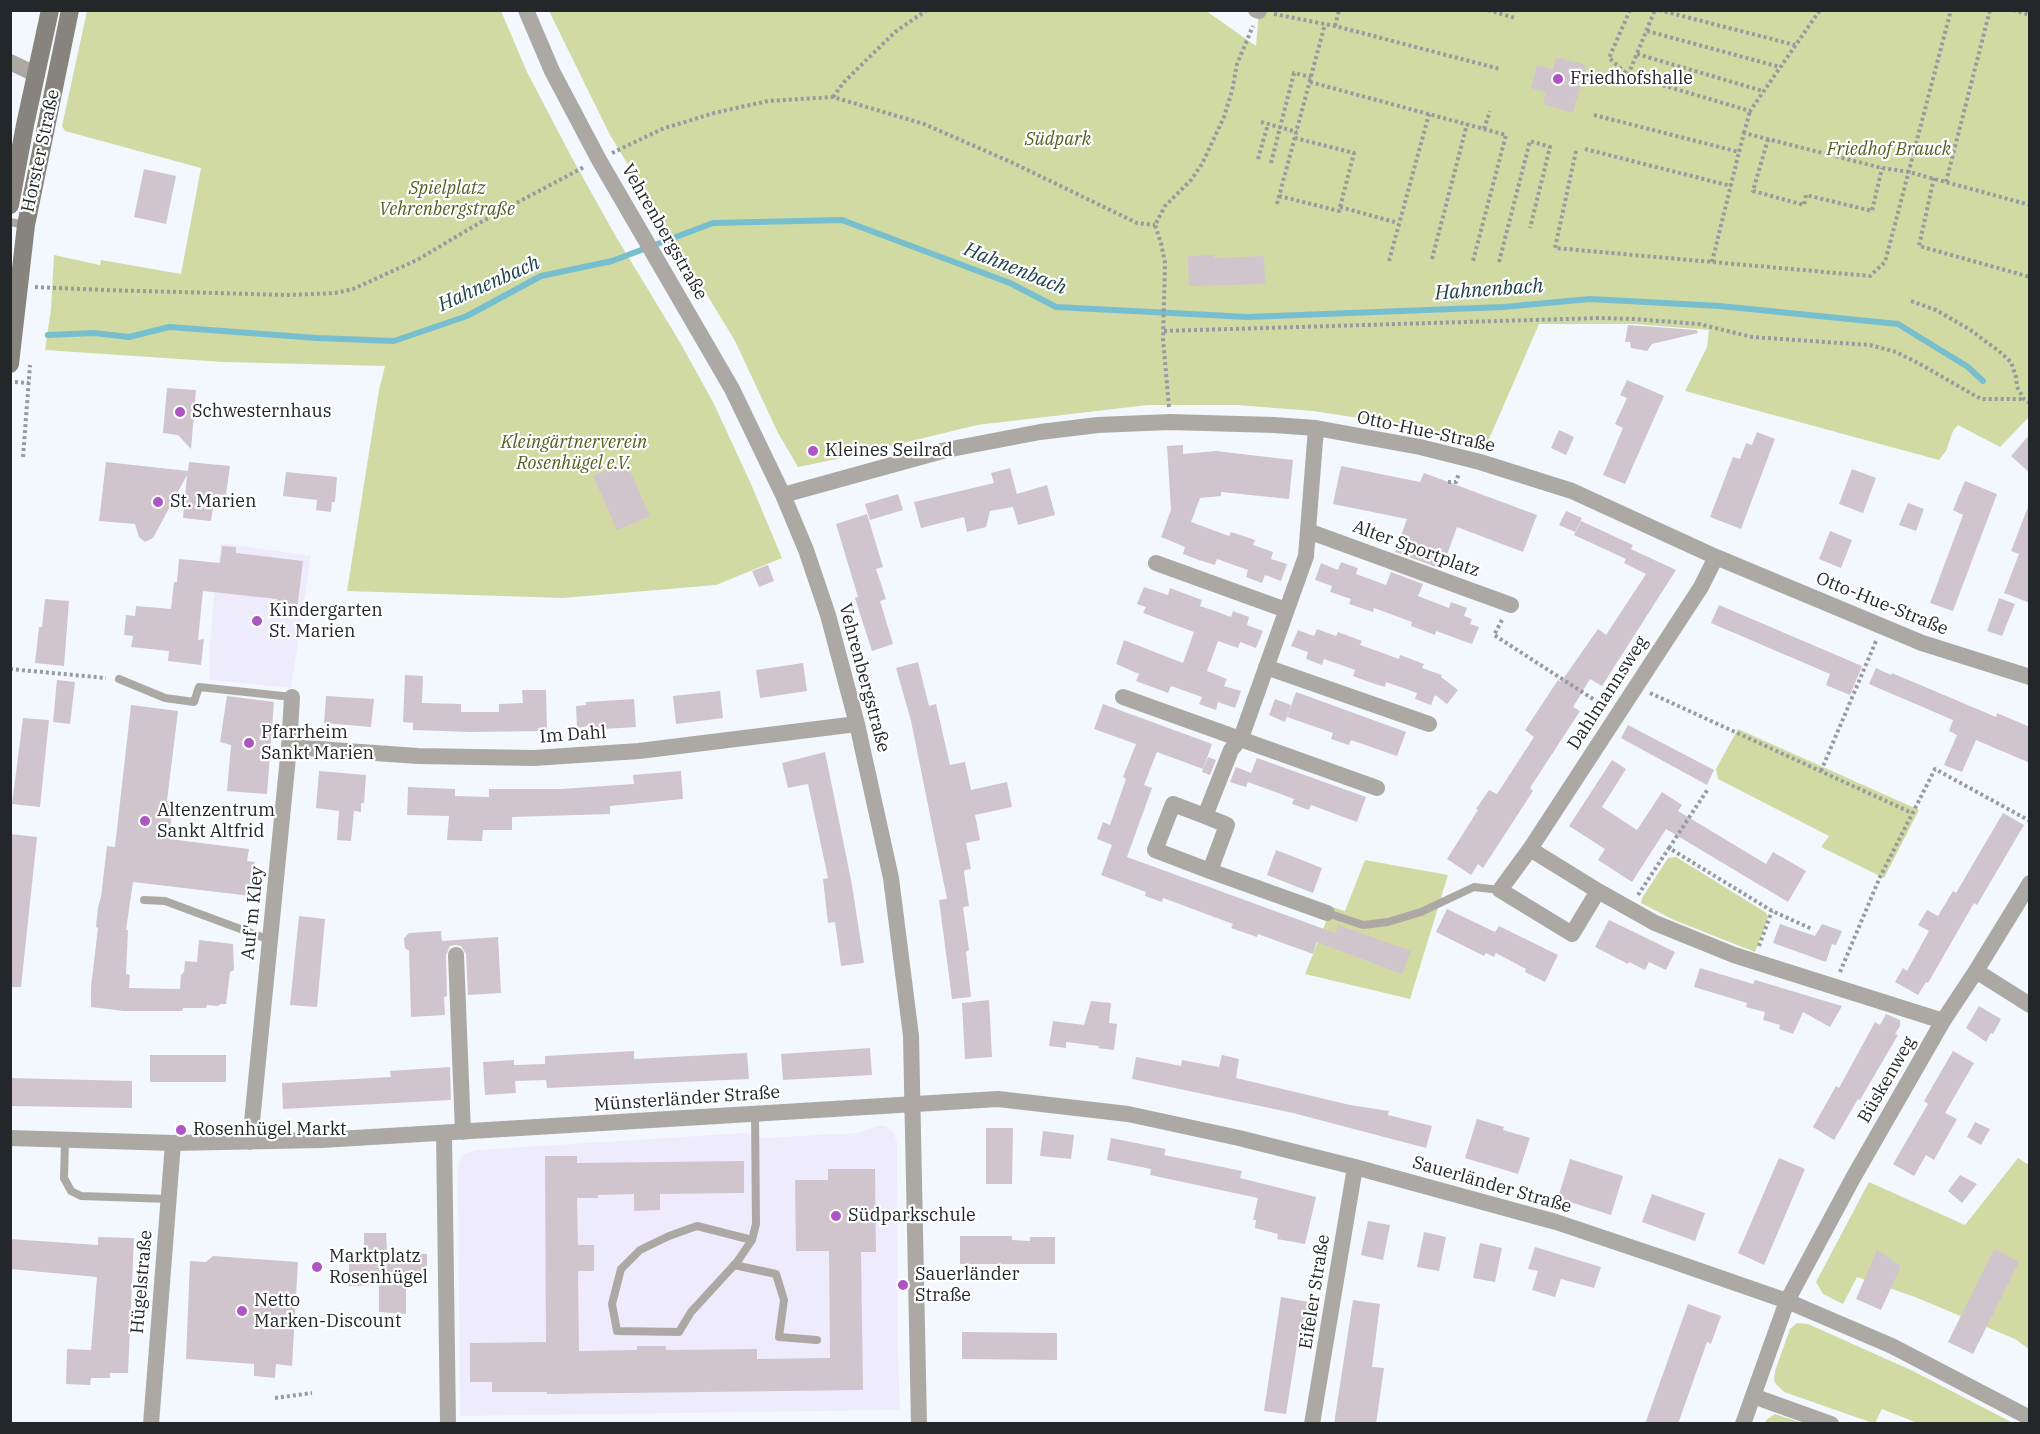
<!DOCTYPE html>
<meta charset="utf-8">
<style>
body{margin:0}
#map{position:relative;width:2040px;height:1434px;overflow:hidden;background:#f3f8fe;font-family:"IBM Plex Serif",serif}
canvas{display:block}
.frame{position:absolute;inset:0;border:12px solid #24272a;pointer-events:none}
</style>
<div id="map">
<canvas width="2040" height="1434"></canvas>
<div class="frame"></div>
</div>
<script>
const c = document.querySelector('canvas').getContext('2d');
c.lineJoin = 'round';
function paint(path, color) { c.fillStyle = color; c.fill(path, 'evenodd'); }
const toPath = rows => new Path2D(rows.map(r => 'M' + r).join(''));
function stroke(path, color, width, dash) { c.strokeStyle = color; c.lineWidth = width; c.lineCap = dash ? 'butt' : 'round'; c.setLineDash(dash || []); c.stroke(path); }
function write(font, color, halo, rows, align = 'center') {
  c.font = font + ' "IBM Plex Serif",serif'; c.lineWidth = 4.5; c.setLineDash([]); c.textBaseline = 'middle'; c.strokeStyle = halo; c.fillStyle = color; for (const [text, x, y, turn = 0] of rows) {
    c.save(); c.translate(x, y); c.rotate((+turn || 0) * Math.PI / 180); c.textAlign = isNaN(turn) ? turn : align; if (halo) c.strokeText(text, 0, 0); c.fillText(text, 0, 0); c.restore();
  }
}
paint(toPath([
 [221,543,311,556,291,688,210,680,210,644,214,597],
 [881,1125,888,1127,894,1133,897,1143,898,1356,900,1410,460,1416,458,1182,458,1163,464,1154,477,1150,744,1133,764,1138,858,1133]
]), '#eeebfd');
paint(toPath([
 [1205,10,1256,46,1259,10,2029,11,2029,417,2000,447,1958,425,1953,431,1946,451,1939,460,1685,391,1707,347,1709,330,1636,324,1539,324,1486,446,1419,427,1313,411,1237,405,1148,405,977,425,842,458,798,467,778,433,735,341,610,135,549,11],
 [87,11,501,11,527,72,572,158,615,235,681,344,714,404,751,484,782,558,716,585,563,598,347,591,379,390,385,366,224,362,45,350,51,309,54,255,100,265,101,260,181,274,201,168,65,131,62,126],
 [1738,729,1919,810,1884,878,1821,847,1829,836,1718,779,1716,769],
 [1676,857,1765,912,1768,916,1767,921,1755,952,1674,920,1641,903,1642,898,1668,858],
 [1365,860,1448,875,1410,999,1305,974,1332,907,1345,911],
 [2018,1158,2029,1165,2029,1349,2015,1339,1915,1297,1857,1277,1843,1304,1823,1294,1816,1282,1869,1182,1965,1225],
 [1797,1323,1808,1324,1913,1371,2013,1423,1917,1423,1882,1409,1875,1423,1873,1423,1784,1392,1776,1384,1774,1380,1775,1371,1790,1329],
 [1775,1414,1802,1423,1765,1423,1766,1420]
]), '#d1daa3');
stroke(toPath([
 [48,335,94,333,129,337,169,327,317,338,394,341,467,316,541,276,612,261,713,223,842,220,1010,283,1056,307,1248,317,1503,307,1590,299,1720,306,1898,324,1968,367,1983,381]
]), '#77bfce', 6);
paint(toPath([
 [1556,57,1586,65,1573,113,1543,104,1546,92,1531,88,1537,65,1553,70],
 [144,169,176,176,166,224,134,217],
 [1213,255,1214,258,1264,256,1265,284,1189,286,1188,256],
 [1628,325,1697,330,1698,333,1652,344,1647,351,1631,348,1630,342,1625,342],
 [1627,380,1664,396,1625,484,1603,475,1623,428,1615,424,1627,398,1620,395],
 [167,388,196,390,191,449,178,435,163,433],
 [1559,430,1574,437,1566,455,1551,448],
 [1757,432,1775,439,1741,529,1710,517,1733,457,1740,459,1746,443,1752,445],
 [2030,434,2030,473,2011,456],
 [1183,445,1183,454,1216,451,1293,460,1289,499,1221,492,1221,496,1200,498,1191,522,1229,536,1231,532,1255,540,1253,545,1273,552,1271,559,1287,564,1281,581,1265,575,1262,583,1246,577,1248,570,1217,559,1215,565,1199,560,1183,554,1185,547,1161,537,1171,510,1167,446],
 [106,462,188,471,189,462,230,466,226,495,215,494,211,521,183,518,187,475,153,538,145,542,139,537,135,524,99,521],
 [626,462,650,516,617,530,593,476],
 [1341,466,1420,482,1424,473,1537,515,1523,552,1457,527,1442,569,1395,552,1407,519,1333,504],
 [1010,468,1017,494,1047,485,1055,515,1018,525,1013,507,990,511,986,527,967,532,964,517,921,528,914,502,994,483,991,473],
 [1852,469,1876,478,1863,513,1839,504],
 [286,472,337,477,335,502,332,502,331,512,316,510,317,500,283,496],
 [1965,481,1997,494,1953,611,1930,603,1963,515,1953,510],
 [898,494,903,510,870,520,865,504],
 [1908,503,1924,509,1916,531,1899,525],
 [2028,507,2030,507,2030,603,2004,593,2019,554,2011,551],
 [1566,511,1582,518,1575,532,1559,525],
 [867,514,883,567,876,569,886,599,880,601,893,644,872,651,855,598,858,597,836,524],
 [1581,521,1633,545,1631,549,1676,570,1602,686,1590,679,1573,707,1580,711,1530,788,1533,791,1483,868,1478,864,1471,875,1447,859,1478,810,1476,809,1489,790,1497,794,1534,737,1525,730,1558,680,1561,682,1598,629,1606,635,1646,574,1624,563,1626,559,1574,535],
 [1830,531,1852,540,1841,568,1819,559],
 [222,546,236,547,236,553,303,561,297,610,276,608,277,599,203,591,198,640,204,639,201,665,168,661,169,651,131,647,133,636,124,635,126,615,135,616,136,606,171,609,174,582,177,582,179,559,220,563],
 [1341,562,1358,568,1356,574,1386,585,1391,572,1423,584,1418,596,1449,608,1451,602,1467,608,1464,616,1472,619,1470,624,1479,627,1472,644,1436,631,1435,635,1411,626,1412,622,1374,608,1373,612,1349,604,1351,599,1330,592,1332,586,1315,580,1321,563,1338,570],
 [768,565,774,581,759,587,752,571],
 [1144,587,1168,595,1170,588,1202,600,1200,606,1215,611,1231,617,1233,611,1249,617,1247,625,1263,631,1256,648,1240,642,1238,648,1218,641,1207,671,1227,679,1224,686,1241,691,1235,708,1218,702,1216,710,1199,704,1202,697,1171,686,1168,693,1136,681,1139,674,1116,664,1124,640,1183,663,1194,632,1143,613,1146,607,1137,604],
 [1999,598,2015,604,2002,636,1987,631],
 [45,599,69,601,64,666,35,663,39,627,42,627],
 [1719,605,1862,666,1850,695,1826,685,1830,674,1711,623],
 [1317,629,1336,636,1338,632,1362,641,1360,645,1380,652,1399,659,1400,655,1424,664,1422,668,1442,675,1441,677,1458,690,1447,704,1435,695,1431,705,1415,699,1417,693,1386,682,1385,687,1369,682,1353,676,1355,670,1324,659,1322,665,1306,659,1308,652,1291,646,1298,630,1314,636],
 [918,662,929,706,936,704,950,765,965,762,971,790,1007,782,1012,807,975,815,980,840,966,843,971,869,965,870,964,872,969,906,963,907,969,950,966,952,971,997,952,999,939,900,947,899,911,721,896,668],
 [803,663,807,691,760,698,756,670],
 [1876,668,1891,675,1892,673,1996,717,1997,713,2030,727,2030,763,1976,740,1962,772,1944,765,1957,735,1949,731,1953,720,1869,684],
 [405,675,423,676,422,703,461,704,461,712,499,712,499,704,523,703,522,690,546,690,547,731,470,732,413,730,413,723,403,722],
 [57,680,75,682,70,724,53,722],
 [720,691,723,718,676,724,673,696],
 [1296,692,1406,732,1397,756,1351,740,1349,745,1331,739,1333,733,1287,717],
 [227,696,274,702,267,794,227,791,231,745,220,742],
 [326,696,374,699,371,727,324,723],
 [634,699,636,727,588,730,588,726,577,728,576,706,586,705,586,702],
 [1275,699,1291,705,1285,722,1269,715],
 [1103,704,1212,744,1203,769,1157,752,1144,785,1152,788,1127,857,1335,933,1338,925,1411,951,1402,974,1317,942,1313,954,1258,934,1257,937,1231,928,1233,924,1163,898,1162,902,1145,896,1146,892,1101,875,1112,845,1097,839,1103,822,1110,825,1126,779,1123,777,1136,744,1094,729],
 [131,705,178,711,167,801,173,802,169,839,249,849,247,861,255,862,251,896,133,882,126,930,128,930,126,974,130,975,129,988,180,989,181,975,184,972,185,961,197,962,199,940,233,944,234,970,230,972,226,1004,221,1004,218,1006,207,1005,206,1008,183,1008,182,1011,124,1011,91,1007,91,987,98,928,96,927,98,907,101,897,107,846,115,847],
 [23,718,49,720,40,807,12,804],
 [1628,725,1714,770,1707,785,1621,738],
 [825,752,852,885,864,963,841,966,835,922,828,923,823,879,828,878,808,784,788,788,782,763],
 [1208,757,1216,760,1210,775,1202,772],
 [1257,758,1366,797,1357,822,1311,805,1309,810,1292,804,1294,799,1248,782,1246,787,1230,782,1236,767,1251,773],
 [1612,760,1626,769,1602,807,1637,830,1662,792,1682,805,1678,811,1766,864,1773,852,1806,871,1788,902,1666,829,1632,882,1598,860,1605,849,1569,826],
 [319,771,366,775,364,803,361,803,361,812,354,811,351,841,337,840,339,811,316,808],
 [681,771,683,799,610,806,610,814,512,817,512,830,483,830,482,841,447,840,449,816,407,815,408,787,455,789,455,796,489,797,489,789,561,789,634,784,633,775],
 [2003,813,2024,825,1977,905,1974,903,1928,983,1926,982,1918,995,1895,982,1903,968,1907,971,1929,931,1918,925,1927,910,1938,916,1953,891,1956,893],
 [10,834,37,837,21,987,10,987],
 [1276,850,1322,868,1313,893,1267,875],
 [1447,909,1495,932,1499,926,1558,955,1545,982,1525,972,1526,969,1496,953,1494,957,1486,953,1484,956,1436,932],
 [299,916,325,919,317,1007,290,1005],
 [1609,920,1675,952,1666,970,1649,962,1645,970,1629,962,1628,964,1595,947],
 [1780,924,1815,936,1822,924,1842,931,1836,945,1832,944,1826,962,1773,943],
 [441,931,442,941,498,937,501,993,468,995,466,954,461,946,455,945,450,946,446,955,447,996,444,997,445,1015,411,1017,409,951,405,948,404,938,409,933],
 [1700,968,1753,984,1755,980,1842,1006,1830,1027,1803,1012,1793,1034,1779,1029,1780,1025,1763,1020,1765,1012,1746,1007,1747,1003,1694,987],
 [989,1000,992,1057,965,1059,962,1003],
 [1091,1001,1111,1003,1109,1023,1117,1024,1114,1050,1098,1048,1099,1046,1066,1042,1066,1048,1049,1046,1053,1021,1084,1025],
 [1979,1006,2001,1019,1993,1034,1991,1033,1986,1042,1966,1028],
 [1886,1014,1900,1020,1900,1026,1895,1034,1898,1035,1860,1100,1858,1099,1834,1140,1813,1127,1836,1086,1839,1088,1875,1022,1880,1025],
 [870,1048,872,1075,783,1080,781,1054],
 [634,1051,634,1059,747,1053,749,1079,547,1088,546,1080,515,1081,516,1093,485,1095,483,1062,514,1060,514,1065,545,1064,545,1056],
 [1953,1051,1974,1063,1945,1113,1957,1119,1934,1160,1926,1155,1914,1176,1893,1164,1928,1104,1924,1101],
 [150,1055,226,1055,226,1082,150,1082],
 [1222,1055,1239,1059,1236,1078,1350,1105,1389,1111,1388,1115,1432,1126,1426,1148,1293,1113,1132,1079,1136,1057,1181,1066,1182,1060,1219,1067],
 [450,1067,451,1100,283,1109,282,1083,391,1077,390,1071],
 [10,1078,132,1081,132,1108,10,1106],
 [1477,1119,1504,1127,1503,1130,1530,1138,1518,1174,1465,1158],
 [1975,1122,1990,1129,1981,1145,1967,1137],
 [986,1128,1013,1128,1012,1184,986,1184],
 [1043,1131,1074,1135,1071,1159,1040,1156],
 [1111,1138,1166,1149,1164,1155,1242,1171,1240,1178,1316,1197,1305,1244,1277,1239,1278,1234,1255,1228,1256,1220,1253,1220,1258,1198,1150,1175,1151,1169,1107,1160],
 [545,1156,577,1156,577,1163,744,1161,744,1193,660,1194,660,1210,634,1211,634,1194,598,1195,598,1198,577,1198,578,1245,594,1245,594,1271,578,1271,579,1351,637,1350,637,1346,666,1346,666,1350,757,1349,757,1359,830,1358,829,1251,796,1251,795,1180,828,1180,828,1169,875,1169,876,1252,861,1252,863,1390,547,1394,547,1392,492,1392,492,1382,470,1382,470,1343,546,1342],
 [1779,1158,1805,1169,1764,1265,1738,1253],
 [1570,1159,1623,1176,1611,1215,1558,1198],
 [1960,1175,1977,1184,1962,1203,1948,1191],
 [1652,1194,1705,1213,1695,1241,1642,1222],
 [1368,1221,1390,1225,1383,1260,1361,1255],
 [1424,1232,1446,1237,1439,1271,1417,1267],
 [364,1233,386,1233,387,1252,427,1254,427,1279,406,1280,406,1314,379,1312,379,1285,349,1286,349,1259,364,1259],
 [960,1236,1012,1236,1012,1240,1030,1241,1030,1237,1055,1237,1055,1264,960,1264],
 [98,1237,134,1238,128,1373,110,1373,110,1378,91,1378,90,1385,66,1384,67,1349,91,1350,97,1277,10,1269,10,1239,98,1245],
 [1480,1243,1502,1248,1495,1282,1473,1278],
 [1535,1247,1601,1267,1594,1288,1561,1279,1555,1297,1532,1290,1538,1271,1528,1269],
 [1994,1249,2019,1262,1973,1354,1948,1342],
 [1877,1250,1901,1266,1881,1310,1856,1299],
 [213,1256,298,1262,292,1366,276,1364,275,1378,254,1376,254,1364,186,1359,190,1261,206,1262],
 [1281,1297,1309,1302,1306,1320,1303,1319,1301,1332,1299,1332,1286,1414,1264,1411],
 [1353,1300,1380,1304,1372,1367,1384,1368,1376,1424,1334,1424],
 [1688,1304,1721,1316,1711,1344,1707,1342,1678,1424,1645,1424],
 [962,1332,1057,1333,1057,1360,962,1359]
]), '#d0c5cd');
stroke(toPath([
 [1488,10,1515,18],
 [1630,10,1609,58,1628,75,1750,111,1820,10],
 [1659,10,1795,45],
 [2013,10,2030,15],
 [1274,14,1335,26,1500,69],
 [1335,26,1339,10],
 [1647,31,1780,67],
 [1637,54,1763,91],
 [1628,75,1655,10],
 [1310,82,1506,135,1473,261],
 [833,97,844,82,895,32,927,10],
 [1594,115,1739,152,1744,133,1882,168,1909,172,2030,205],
 [1261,122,1297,132],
 [1484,129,1490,111],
 [1744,133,1750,111],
 [1768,139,1753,191,1804,205,1806,195,1872,211,1882,168],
 [1585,149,1731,186],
 [1576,151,1555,248,1870,276,1885,262,1951,10],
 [612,153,662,129,714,113,768,101,833,97,924,124,1013,163,1137,223,1155,225],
 [1258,159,1268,124],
 [1271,163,1294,73,1311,77],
 [1934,178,1919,246,2030,277],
 [1946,182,1990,10],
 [1279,196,1339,211,1354,153,1295,138],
 [1277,204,1325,24],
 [1340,207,1398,223],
 [1432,259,1467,124],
 [1389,261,1429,114],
 [1499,262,1530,141,1550,147,1530,228],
 [1712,262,1739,152],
 [35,287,104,290,288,295,335,293,353,289,417,260,481,222,584,167],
 [1911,301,1936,310,1969,329,2000,352,2011,362,2016,377,2017,387,2024,399,2030,403],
 [1164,331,1599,318,1634,319,1699,324,1752,337,1870,345,1896,352,1918,363,1981,399,2024,399],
 [15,382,29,383],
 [1169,407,1163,339,1165,263,1161,243,1155,225,1165,206,1191,180,1202,164,1224,117,1232,91,1237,64,1253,26],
 [23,457,30,365],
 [1448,482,1456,482,1459,473],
 [1502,620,1494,635,1604,706],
 [10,669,106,678],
 [1650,693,1912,813],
 [1821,771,1876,641],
 [1669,848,1708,789],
 [1638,895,1669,848,1772,911,1812,929],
 [1759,946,1772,911],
 [1840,972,1880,877,1935,769,2030,821],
 [275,1398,312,1393]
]), '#979b9f', 4, [3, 3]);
stroke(toPath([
 [10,222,26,225],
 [119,679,165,698,194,702,199,687,292,697],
 [144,900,165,901,270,940],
 [1333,915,1363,925,1388,922,1421,912,1474,887,1500,890],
 [65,1140,64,1178,71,1191,81,1196,168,1199],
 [752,1240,697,1226,669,1236,640,1250,621,1269,612,1304,617,1331,679,1332,691,1312,737,1262,752,1240,756,1224,755,1114],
 [734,1265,776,1274,784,1300,779,1337,817,1340]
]), '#aca9a5', 8);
stroke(toPath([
 [526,10,552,71,599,160,732,389,783,495,806,550,828,615,857,724,891,878,911,1036,919,1424],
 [1256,10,1259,11],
 [10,62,37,75],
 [783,495,946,450,1040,432,1098,425,1170,422,1274,425,1316,428,1420,447,1480,462,1572,491,1716,557,1922,643,2030,677],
 [1308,531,1511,605],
 [1156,563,1286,610],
 [1266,667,1429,724],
 [1123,697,1377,788],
 [289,747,418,756,534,758,639,751,857,724],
 [1205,816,1227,825,1210,871,1155,850,1173,804,1205,816,1231,750,1241,738,1306,556,1316,428],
 [1530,849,1598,891,1655,923,1734,955,1943,1021],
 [1210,871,1327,913],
 [1598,891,1572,934,1500,890,1530,849,1701,587,1716,557],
 [456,955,463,1132],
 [1976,971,2030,1005],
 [444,1133,448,1424],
 [10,1138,173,1143,322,1140,998,1099,1128,1114,1239,1138,1355,1167,1556,1222,1669,1260,1787,1301,1892,1346,2030,1418],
 [250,1142,289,747,292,697],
 [1753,1396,1831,1424],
 [151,1424,173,1143],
 [1312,1424,1355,1167],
 [1743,1424,1787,1301,1853,1178,1943,1021,1976,971,2030,883]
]), '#aca9a5', 16);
stroke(toPath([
 [10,205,25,125,50,10],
 [10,364,26,225,70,10]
]), '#87847d', 18);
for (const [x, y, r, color] of [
 [1558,79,6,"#ac55c3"],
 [180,412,6,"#ac55c3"],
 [813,451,6,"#ac55c3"],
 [158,502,6,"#ac55c3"],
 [257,621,6,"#ac55c3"],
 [249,743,6,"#ac55c3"],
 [145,821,6,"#ac55c3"],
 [181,1130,6,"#ac55c3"],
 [836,1216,6,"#ac55c3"],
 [317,1267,6,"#ac55c3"],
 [903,1285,6,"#ac55c3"],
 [242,1311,6,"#ac55c3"]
]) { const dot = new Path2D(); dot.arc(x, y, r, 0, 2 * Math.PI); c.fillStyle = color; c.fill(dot); stroke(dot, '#fff', 2); }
write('18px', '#24272a', '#fff', [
 ["Friedhofshalle",1570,79],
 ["Schwesternhaus",192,412],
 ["Kleines Seilrad",825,451],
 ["St. Marien",170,502],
 ["Kindergarten",269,611],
 ["St. Marien",269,632],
 ["Pfarrheim",261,733],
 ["Sankt Marien",261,754],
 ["Altenzentrum",157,811],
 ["Sankt Altfrid",157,832],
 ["Rosenhügel Markt",193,1130],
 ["Südparkschule",848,1216],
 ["Marktplatz",329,1257],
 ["Rosenhügel",329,1278],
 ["Sauerländer",915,1275],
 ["Straße",915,1296],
 ["Netto",254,1301],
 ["Marken-Discount",254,1322]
], 'left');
write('italic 18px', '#565d1f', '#fff', [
 ["Südpark",1058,140],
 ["Friedhof Brauck",1889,150],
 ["Spielplatz",447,189],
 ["Vehrenbergstraße",447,210],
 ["Kleingärtnerverein",574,443],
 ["Rosenhügel e.V.",574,464]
]);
write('18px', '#24272a', '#fff', [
 ["Horster Straße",41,151,-78],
 ["Vehrenbergstraße",664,232,60],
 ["Otto-Hue-Straße",1426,432,12],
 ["Alter Sportplatz",1416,549,20],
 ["Otto-Hue-Straße",1882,604,22],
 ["Vehrenbergstraße",864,678,75],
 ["Dahlmannsweg",1608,693,-57],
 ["Im Dahl",573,735,-4],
 ["Auf'm Kley",253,913,-84],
 ["Büskenweg",1887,1080,-60],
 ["Münsterländer Straße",687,1099,-4],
 ["Sauerländer Straße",1492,1185,16],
 ["Hügelstraße",142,1282,-85],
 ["Eifeler Straße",1315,1292,-81]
]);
write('italic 20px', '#1e4249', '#fff', [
 ["Hahnenbach",1015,269,22],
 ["Hahnenbach",489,284,-24],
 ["Hahnenbach",1489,290,-4]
]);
</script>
